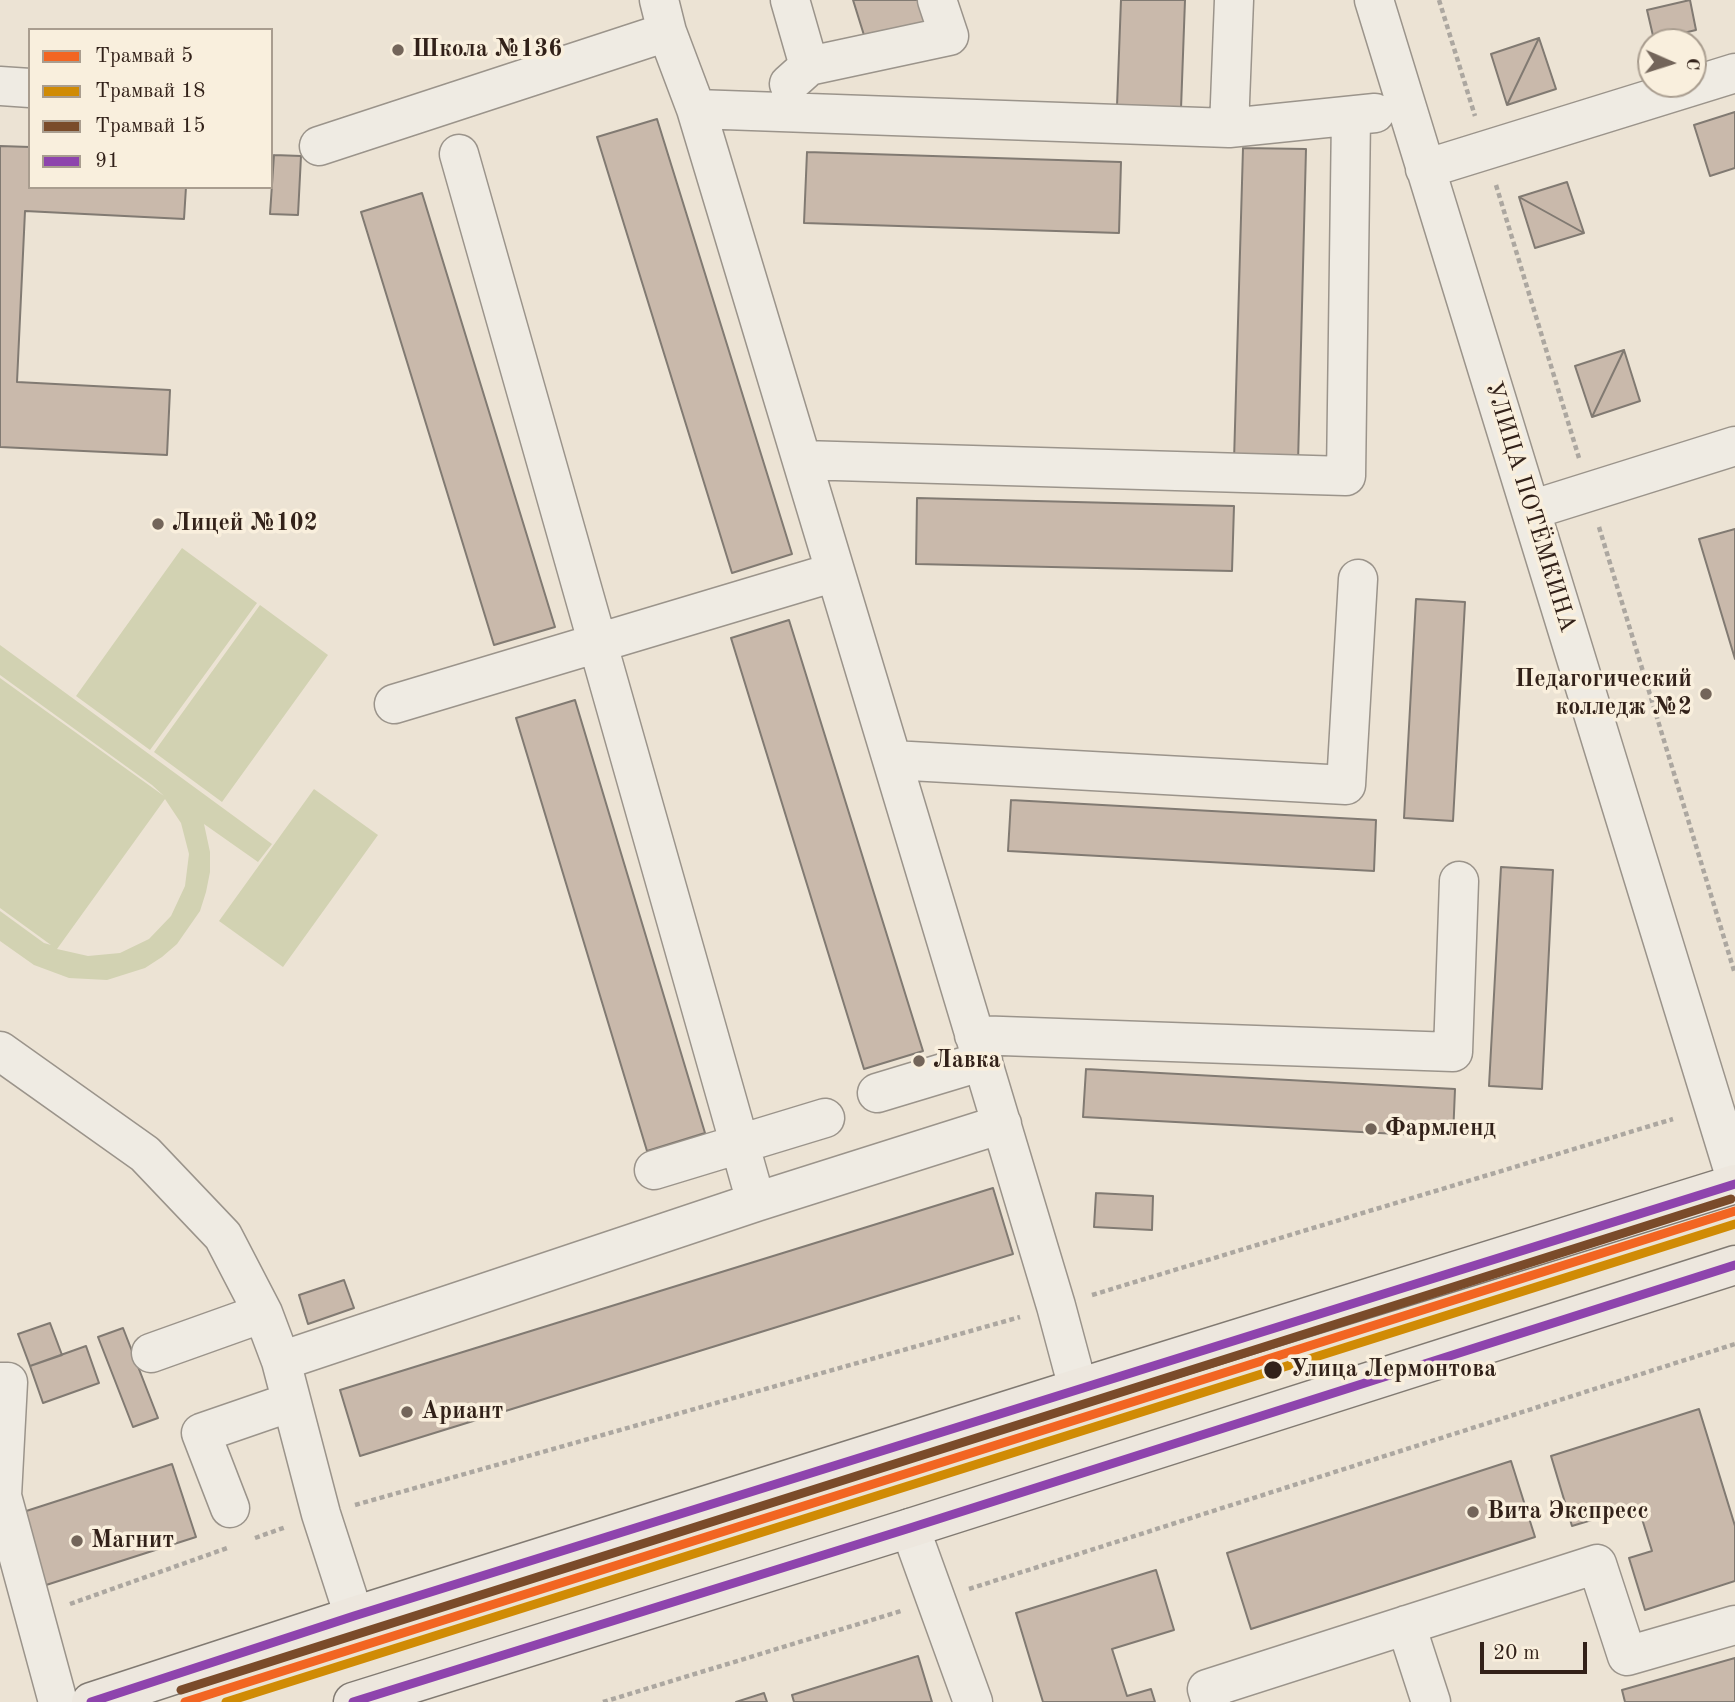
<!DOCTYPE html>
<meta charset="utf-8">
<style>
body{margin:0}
#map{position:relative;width:1735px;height:1702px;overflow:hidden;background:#ece3d4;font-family:"Old Standard TT",serif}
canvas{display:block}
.legend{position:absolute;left:28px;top:28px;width:245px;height:161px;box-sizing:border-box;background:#f9efdd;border:2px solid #a99d8f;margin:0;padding:9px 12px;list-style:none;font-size:21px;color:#322119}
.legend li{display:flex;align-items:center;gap:14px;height:35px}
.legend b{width:35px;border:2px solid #a99d8f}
.north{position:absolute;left:1637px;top:28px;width:70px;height:70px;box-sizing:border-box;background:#f9efdd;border:2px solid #a99d8f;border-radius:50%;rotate:93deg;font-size:19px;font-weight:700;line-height:28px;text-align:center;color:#322119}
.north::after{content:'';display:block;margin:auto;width:24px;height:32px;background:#73655a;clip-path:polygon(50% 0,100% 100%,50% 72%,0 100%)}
.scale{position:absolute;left:1480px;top:1642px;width:107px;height:32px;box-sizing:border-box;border:4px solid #322119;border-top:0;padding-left:9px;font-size:21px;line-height:24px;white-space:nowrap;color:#322119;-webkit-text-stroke:5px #f9efdd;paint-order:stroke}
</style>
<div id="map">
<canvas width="1735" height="1702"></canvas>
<ul class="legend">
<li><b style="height:9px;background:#f26522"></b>Трамвай 5</li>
<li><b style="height:9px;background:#d08b05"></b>Трамвай 18</li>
<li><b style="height:9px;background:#7a4b2a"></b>Трамвай 15</li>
<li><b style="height:9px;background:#8e44ad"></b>91</li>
</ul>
<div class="north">С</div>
<div class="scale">20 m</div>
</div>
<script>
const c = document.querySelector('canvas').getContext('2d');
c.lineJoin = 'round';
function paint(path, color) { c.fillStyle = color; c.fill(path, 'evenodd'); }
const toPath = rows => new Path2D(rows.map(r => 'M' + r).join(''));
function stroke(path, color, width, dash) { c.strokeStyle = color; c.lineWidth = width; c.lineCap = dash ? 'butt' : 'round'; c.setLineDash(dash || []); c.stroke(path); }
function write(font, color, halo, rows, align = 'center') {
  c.font = font + ' "Old Standard TT",serif'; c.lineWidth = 7; c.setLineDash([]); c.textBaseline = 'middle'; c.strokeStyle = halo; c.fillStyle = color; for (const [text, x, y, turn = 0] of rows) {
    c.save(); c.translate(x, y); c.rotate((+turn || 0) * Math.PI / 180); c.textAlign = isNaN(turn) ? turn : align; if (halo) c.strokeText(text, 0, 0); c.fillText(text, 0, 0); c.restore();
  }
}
paint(toPath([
 [182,548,257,603,150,750,76,696],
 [260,605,328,655,222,802,154,752],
 [0,645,272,844,258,862,204,824,210,852,210,872,206,892,200,911,177,944,162,957,145,968,107,980,69,978,34,965,0,941,0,911,44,943,51,945,0,908,0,678,164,796,152,785,0,675],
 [165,799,181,823,189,854,185,886,171,916,149,939,120,953,88,956,57,949],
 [314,789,378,835,283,967,219,921]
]), '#d2d2b2');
const building = toPath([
 [853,0,923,0,932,28,868,48,853,0],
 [1121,0,1185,0,1181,109,1117,106,1121,0],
 [1690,0,1696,30,1654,40,1647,10,1690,0],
 [1539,38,1507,105,1491,54,1539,38],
 [1539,38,1556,89,1507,105,1539,38],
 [1735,112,1735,168,1710,176,1694,125,1735,112],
 [657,119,792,554,732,573,597,137,657,119],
 [0,146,30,147,30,187,186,187,184,219,25,211,17,382,170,390,167,455,0,447,0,146],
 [1243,148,1306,149,1298,463,1234,461,1243,148],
 [807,152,1121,162,1119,233,804,223,807,152],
 [274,155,301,156,298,215,270,214,274,155],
 [1567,182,1584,233,1519,197,1567,182],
 [422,193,555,627,494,645,361,212,422,193],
 [1519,197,1584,233,1535,248,1519,197],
 [1624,350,1592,417,1575,366,1624,350],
 [1624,350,1640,401,1592,417,1624,350],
 [917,498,1234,506,1232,571,916,564,917,498],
 [1735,529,1735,659,1699,539,1735,529],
 [1416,599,1465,602,1453,821,1404,818,1416,599],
 [789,620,923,1051,864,1069,731,638,789,620],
 [575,700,705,1133,647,1151,516,718,575,700],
 [1011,800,1376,820,1374,871,1008,851,1011,800],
 [1501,867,1553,870,1542,1089,1489,1086,1501,867],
 [1086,1069,1455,1089,1453,1137,1083,1117,1086,1069],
 [993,1188,1013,1254,360,1456,340,1390,993,1188],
 [1096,1193,1153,1196,1152,1230,1094,1227,1096,1193],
 [344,1280,354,1308,308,1324,299,1295,344,1280],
 [50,1323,62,1355,30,1366,18,1334,50,1323],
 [123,1328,158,1418,133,1427,98,1337,123,1328],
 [86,1346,99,1383,43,1403,30,1366,86,1346],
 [1699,1409,1735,1526,1735,1581,1645,1610,1629,1558,1652,1551,1638,1506,1572,1526,1551,1456,1699,1409],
 [1511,1461,1535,1537,1251,1629,1227,1553,1511,1461],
 [172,1464,196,1537,43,1586,20,1513,172,1464],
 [1156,1570,1174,1630,1112,1649,1127,1696,1151,1689,1155,1702,1043,1702,1016,1613,1156,1570],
 [918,1656,932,1702,794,1702,792,1695,918,1656],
 [1735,1658,1735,1702,1625,1702,1622,1690,1735,1658],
 [764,1693,767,1702,736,1702,764,1693]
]);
paint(building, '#c9b9ab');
stroke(building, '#817a72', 2);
const minor = toPath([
 [659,0,667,32,696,109,892,760,1056,1306,1078,1388],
 [1374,0,1735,1176],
 [809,66,949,36,937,0],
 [789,84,809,66,790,0],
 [0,86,30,88],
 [696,109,1229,128,1375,113],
 [1229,128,1234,0],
 [319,146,667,32],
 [459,154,756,1202],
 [1425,169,1735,73],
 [802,460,1346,476,1351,117],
 [1531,510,1735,446],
 [394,704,835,572],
 [892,760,1346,785,1358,579],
 [974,1035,1453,1052,1459,881],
 [0,1051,145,1154,223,1236,263,1313,281,1361,321,1514,354,1616],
 [877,1093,983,1061],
 [654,1170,825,1118],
 [151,1353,263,1313],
 [281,1361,756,1202,1002,1124],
 [0,1382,8,1382,2,1496,58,1702],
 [230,1508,201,1433,291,1402],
 [910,1528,973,1702],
 [1406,1625,1431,1702],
 [1211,1702,1207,1689,1597,1564,1627,1656,1735,1625]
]);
const major = toPath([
 [91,1702,354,1616,1078,1388,1735,1184],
 [353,1702,910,1528,1735,1265]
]);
stroke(minor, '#9b948b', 41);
stroke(major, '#817a72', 41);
stroke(toPath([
 [1439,0,1475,116],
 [1496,185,1579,458],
 [1599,527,1735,974],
 [1092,1295,1673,1119],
 [355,1505,1020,1317],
 [255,1538,286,1527],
 [969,1589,1735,1344],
 [70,1604,230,1547],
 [603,1702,901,1611]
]), '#aca7a0', 4.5, [5, 3.5]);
stroke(minor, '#efebe3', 38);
stroke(major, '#ede7de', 38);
stroke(toPath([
 [91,1702,354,1616,1735,1184],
 [353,1702,910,1528,1735,1265]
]), '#8e44ad', 9);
stroke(toPath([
 [185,1702,1735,1211]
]), '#f26522', 9);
stroke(toPath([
 [226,1702,1735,1224]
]), '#d08b05', 9);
stroke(toPath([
 [181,1690,1731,1199]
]), '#7a4b2a', 9);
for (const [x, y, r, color] of [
 [398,50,7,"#73655a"],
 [158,524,7,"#73655a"],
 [1706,694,7,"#73655a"],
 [919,1061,7,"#73655a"],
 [1371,1129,7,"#73655a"],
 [1273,1370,10,"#322119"],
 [407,1412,7,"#73655a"],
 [1473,1512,7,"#73655a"],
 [77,1541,7,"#73655a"]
]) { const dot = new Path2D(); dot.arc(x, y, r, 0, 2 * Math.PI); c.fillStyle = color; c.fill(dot); stroke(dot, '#f9efdd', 2.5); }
write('bold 24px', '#322119', '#f9efdd', [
 ["Школа №136",412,50],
 ["Лицей №102",172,524],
 ["Педагогический",1692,680,"right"],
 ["колледж №2",1692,708,"right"],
 ["Лавка",933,1061],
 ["Фармленд",1385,1129],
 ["Ариант",421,1412],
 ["Вита Экспресс",1487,1512],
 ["Магнит",91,1541]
], 'left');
write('24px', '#322119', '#f9efdd', [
 ["УЛИЦА ПОТЁМКИНА",1530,507,73]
]);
write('bold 24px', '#322119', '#f9efdd', [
 ["Улица Лермонтова",1290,1370]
], 'left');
</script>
